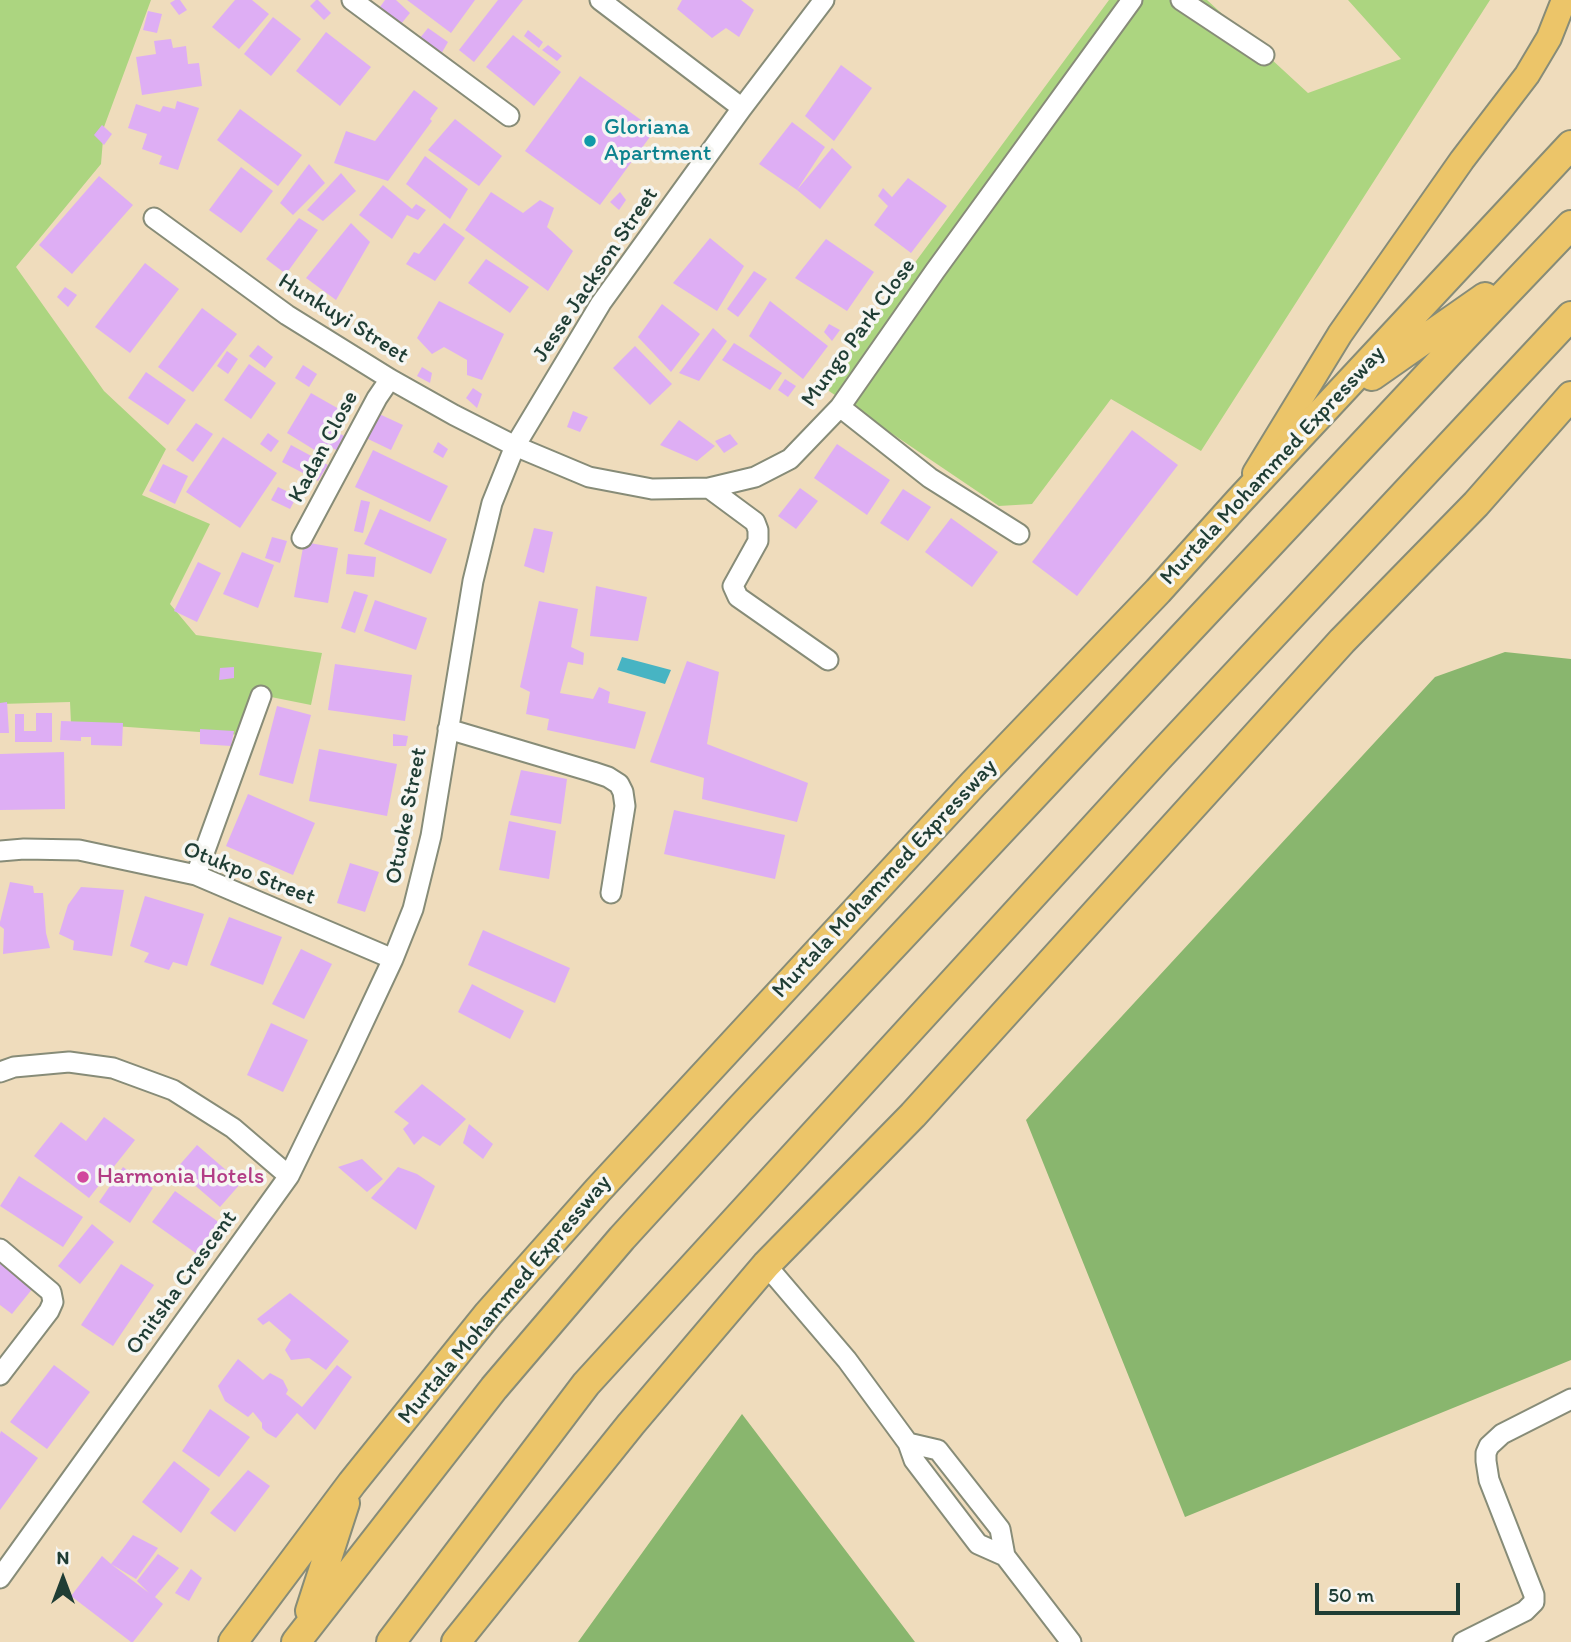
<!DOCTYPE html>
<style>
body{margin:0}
#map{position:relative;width:1571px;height:1642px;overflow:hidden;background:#efdcbc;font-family:Itim,sans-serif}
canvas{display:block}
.north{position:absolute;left:28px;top:1544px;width:70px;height:70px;-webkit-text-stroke:5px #f6f6f2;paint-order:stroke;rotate:0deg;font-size:19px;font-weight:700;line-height:28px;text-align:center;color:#1f3d34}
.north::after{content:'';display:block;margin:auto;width:24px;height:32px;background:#1f3d34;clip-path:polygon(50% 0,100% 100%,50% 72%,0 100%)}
.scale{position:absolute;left:1315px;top:1583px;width:145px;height:32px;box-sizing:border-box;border:4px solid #1f3d34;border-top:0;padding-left:9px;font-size:21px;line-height:24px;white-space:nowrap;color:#1f3d34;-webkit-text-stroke:5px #f6f6f2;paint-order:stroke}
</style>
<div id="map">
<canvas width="1571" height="1642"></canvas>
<div class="north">N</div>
<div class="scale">50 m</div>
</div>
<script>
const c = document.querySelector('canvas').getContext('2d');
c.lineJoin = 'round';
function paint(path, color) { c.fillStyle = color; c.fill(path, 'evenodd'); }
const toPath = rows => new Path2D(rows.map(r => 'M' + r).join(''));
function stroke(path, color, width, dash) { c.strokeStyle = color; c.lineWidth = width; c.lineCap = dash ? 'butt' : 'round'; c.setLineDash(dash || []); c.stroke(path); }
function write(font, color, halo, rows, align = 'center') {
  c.font = font + ' Itim,sans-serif'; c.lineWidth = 7; c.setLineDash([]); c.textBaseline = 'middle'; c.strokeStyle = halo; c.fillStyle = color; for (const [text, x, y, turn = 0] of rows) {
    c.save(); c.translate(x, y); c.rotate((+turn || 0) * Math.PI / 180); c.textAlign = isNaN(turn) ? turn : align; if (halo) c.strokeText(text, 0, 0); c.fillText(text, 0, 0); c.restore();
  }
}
paint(toPath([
 [0,0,151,0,104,127,101,164,16,267,104,391,166,449,142,495,210,524,170,604,196,635,322,653,311,705,271,697,256,736,71,723,70,702,0,704],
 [1109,0,1207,0,1308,93,1401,59,1348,0,1490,0,1201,451,1111,399,1032,504,999,506,823,387]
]), '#acd580');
paint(toPath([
 [1505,652,1571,659,1571,1360,1185,1517,1026,1120,1435,677],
 [742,1414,915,1642,578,1642]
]), '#89b66e');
paint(toPath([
 [622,657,671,670,665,684,617,670]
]), '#47b4c3');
paint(toPath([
 [175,0,180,0,187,10,179,15,170,3],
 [235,0,252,0,269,14,239,49,212,27],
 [316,0,318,0,331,13,324,20,310,6],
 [385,0,396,0,410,13,401,24,380,7],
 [407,0,475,0,451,33],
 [498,0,523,0,474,62,459,50],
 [682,0,741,0,754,10,739,37,726,28,712,38,677,9],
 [148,11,162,14,157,33,143,30],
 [273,17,301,39,271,76,244,54],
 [428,28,448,42,440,56,420,38],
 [528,30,543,42,539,48,524,36],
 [326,32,371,67,340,106,296,71],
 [513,35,561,72,534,106,486,67],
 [171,39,173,48,186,46,188,64,199,63,202,86,142,95,136,57,156,54,154,41],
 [548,45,562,56,557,61,542,50],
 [841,65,872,88,834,141,805,116],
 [580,76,655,130,600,205,525,151],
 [414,90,438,108,430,119,432,121,388,181,334,163,346,131,375,141],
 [177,101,199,108,178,170,159,164,162,156,142,149,147,134,128,128,136,104,160,112,163,106,175,109],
 [240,109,302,155,278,186,217,140],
 [455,119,502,156,479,186,428,150],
 [792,122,825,147,797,190,759,164],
 [102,125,112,134,104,145,94,135],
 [832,148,852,167,820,209,797,190],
 [425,156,468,189,450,219,406,184],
 [309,164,325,183,293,215,280,203],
 [241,167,273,191,241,233,209,210],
 [341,173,356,191,323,221,307,210],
 [99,176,133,205,72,274,39,245],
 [908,178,947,206,911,253,874,225,888,206,878,196,883,188,892,197],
 [383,185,412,209,416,204,426,210,418,220,407,215,392,239,359,215],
 [491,192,523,213,540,200,554,208,547,227,573,251,548,291,465,230],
 [620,192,626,200,619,210,610,202],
 [299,218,318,230,286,274,266,259],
 [351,223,370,242,336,300,306,278],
 [444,223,465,238,435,281,406,264,414,252,419,254],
 [710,238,744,266,717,311,673,283],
 [826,239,874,272,847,311,795,278],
 [486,259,529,287,510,313,468,283],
 [145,263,179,289,130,353,95,327],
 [754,271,767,279,738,317,727,309],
 [65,287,77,295,68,307,57,297],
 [439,301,504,334,482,380,467,375,467,360,444,347,432,354,417,338],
 [770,301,828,346,803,379,749,336],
 [662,304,700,334,671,372,638,337],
 [202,308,237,334,193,392,158,367],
 [829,324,840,330,832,341,824,332],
 [713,328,727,341,699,381,679,373],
 [734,343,782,373,770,390,722,360],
 [258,345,273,357,265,368,249,356],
 [635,346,672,384,650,405,613,368],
 [227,351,238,359,228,374,217,366],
 [249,364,276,383,251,419,224,400],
 [303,365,317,374,309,387,295,378],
 [422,367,432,373,430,383,417,376],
 [146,372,186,400,168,425,128,398],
 [785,379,796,386,788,397,778,390],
 [473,388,482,394,477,408,466,398],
 [311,393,346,413,335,431,346,437,338,451,327,445,321,454,287,433],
 [573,411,588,417,580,432,567,427],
 [377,413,403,425,391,450,366,438],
 [679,420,715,446,697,461,660,445],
 [196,423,213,434,193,462,176,450],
 [1132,430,1178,465,1077,596,1032,562],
 [268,433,279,441,271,452,260,444],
 [730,434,738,444,724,453,715,441],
 [223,437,277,473,240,528,186,492],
 [438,442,448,449,443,458,433,452],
 [837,444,890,480,867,515,814,478],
 [291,445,328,465,318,481,282,462],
 [373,450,448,486,430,522,355,487],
 [163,464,188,476,175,504,149,491],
 [278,487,297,496,290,509,271,500],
 [800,488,818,501,796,529,778,516],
 [903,489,931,507,908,541,880,523],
 [361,500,370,502,363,533,354,531],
 [380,509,447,539,431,574,364,544],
 [951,518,998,552,972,587,925,552],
 [534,528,553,532,544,573,524,566],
 [272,537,287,541,280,563,265,558],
 [304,542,338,548,328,603,294,597],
 [242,552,274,565,258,608,223,594],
 [348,554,376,557,374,577,346,574],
 [198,562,221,573,197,622,174,611],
 [596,586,647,597,638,641,590,636],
 [354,591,368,595,355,633,341,628],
 [375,600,427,618,416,650,364,631],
 [539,601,578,609,571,647,584,653,583,665,568,662,560,693,593,699,599,687,610,692,608,703,646,712,635,749,547,730,549,719,526,714,530,692,520,687],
 [687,661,719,672,707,744,808,783,797,822,702,799,704,778,650,762],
 [335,664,412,675,405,721,328,710],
 [234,667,234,678,219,680,220,668],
 [7,702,9,733,0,733,0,703],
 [277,706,311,715,293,784,259,775],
 [36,713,52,713,52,742,15,742,15,714,24,714,24,731,36,731],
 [61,721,123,723,122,746,91,745,91,737,81,737,81,741,60,740],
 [200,729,234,731,231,746,200,744],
 [393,734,408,736,406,746,393,746],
 [319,749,397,764,387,816,309,801],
 [64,752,65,809,0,810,0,754],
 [521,770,567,779,561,824,510,815],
 [248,794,315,823,293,875,226,846],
 [674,810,785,835,775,879,664,854],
 [509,821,556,831,549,879,499,870],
 [350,863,379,872,365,912,337,903],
 [10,882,33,886,34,893,43,893,46,933,50,948,3,954,4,929,0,926,0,922],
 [81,887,124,890,112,956,73,950,74,941,59,934,68,905],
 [145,896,204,914,187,966,173,962,169,970,144,962,149,953,130,946],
 [229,917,282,937,263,985,210,965],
 [483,930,570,968,555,1003,468,965],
 [301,949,332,964,304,1019,272,1004],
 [472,984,524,1011,510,1039,458,1012],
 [271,1023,308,1040,283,1092,247,1075],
 [422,1084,466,1119,440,1146,423,1136,414,1145,403,1129,409,1123,394,1112],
 [104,1117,135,1140,89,1198,34,1156,61,1122,86,1141],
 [469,1124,493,1144,483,1159,463,1143],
 [197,1145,241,1183,220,1207,176,1169],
 [362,1159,383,1179,367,1192,338,1167],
 [123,1167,153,1188,130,1223,99,1202],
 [398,1167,417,1174,435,1186,416,1230,371,1198],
 [19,1176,83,1217,63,1247,0,1206],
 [175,1191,220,1223,197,1254,152,1222],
 [92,1224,114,1242,80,1284,58,1266],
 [0,1261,33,1288,12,1314,0,1305],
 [121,1264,154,1285,113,1346,81,1325],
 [290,1293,349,1341,326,1370,309,1358,291,1360,285,1350,291,1340,269,1321,263,1325,257,1319],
 [238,1359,263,1380,270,1373,283,1380,288,1390,286,1394,302,1407,337,1365,352,1377,315,1430,297,1413,276,1438,267,1433,262,1428,262,1423,253,1412,248,1417,225,1401,218,1386],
 [54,1365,90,1392,47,1449,10,1422],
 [210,1409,250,1437,219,1477,182,1451],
 [1,1431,38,1458,0,1510,0,1434],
 [174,1461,210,1489,181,1533,142,1502],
 [248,1470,270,1486,235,1532,210,1513],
 [133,1535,158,1548,136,1579,111,1564,149,1593,137,1581,158,1554,179,1568,155,1597,163,1604,133,1642,131,1642,71,1596,102,1556,111,1564],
 [191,1569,202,1578,189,1601,175,1593]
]), '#deaef4');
const minor = toPath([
 [352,0,509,116],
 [600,0,742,108],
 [1181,0,1264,55],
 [154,218,287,315,390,379,454,415,515,446,589,477,652,489,709,488,755,477,790,459,840,407,935,271,1132,0],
 [840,407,930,478,1019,534],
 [709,488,755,522,758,530,758,541,733,586,738,597,828,660],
 [302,538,377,398,390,379],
 [448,729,593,772,608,777,619,784,623,792,625,806,611,893],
 [0,851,24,849,79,850,196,875,393,959],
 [196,875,261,696],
 [0,1072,14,1067,69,1062,113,1068,173,1090,233,1128,289,1176,0,1578],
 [289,1176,347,1057,393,959,413,909,431,836,473,581,492,503,515,446,601,303,742,108,824,0],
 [0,1249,51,1292,53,1302,49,1311,0,1375],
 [766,1265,847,1360,908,1443,914,1460,978,1544,1005,1556],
 [908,1443,938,1450,1000,1529,1005,1556,1071,1642],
 [1463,1642,1525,1611,1534,1602,1534,1595,1489,1480,1486,1461,1486,1453,1489,1446,1502,1434,1571,1399]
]);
const major = toPath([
 [1255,473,1340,334,1462,160,1527,75,1549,38,1564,0]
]);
const highway = toPath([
 [1372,376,1485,297],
 [310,1611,345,1503],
 [233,1642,352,1483,488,1314,598,1190,973,784,1158,591,1239,501,1571,145],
 [296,1642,494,1388,622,1238,739,1110,1447,355,1571,225],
 [391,1642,586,1384,1158,758,1571,316],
 [456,1642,631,1424,766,1265,913,1115,1342,641,1476,504,1571,396]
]);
stroke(minor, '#878c78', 23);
stroke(major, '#878c78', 28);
stroke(highway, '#878c78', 32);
stroke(minor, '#fff', 19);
stroke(major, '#ecc569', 24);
stroke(highway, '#ecc569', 28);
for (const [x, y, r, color] of [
 [590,141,7,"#0f9aa8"],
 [83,1177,7,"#d1479c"]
]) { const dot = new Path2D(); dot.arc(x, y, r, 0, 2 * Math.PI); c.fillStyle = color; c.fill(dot); stroke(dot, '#f6f6f2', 2.5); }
write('23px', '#0d838f', '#f6f6f2', [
 ["Gloriana",604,128],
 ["Apartment",604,154]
], 'left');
write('23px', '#1f3d34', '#f6f6f2', [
 ["Jesse Jackson Street",596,275,-56],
 ["Hunkuyi Street",343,319,32],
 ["Mungo Park Close",859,333,-54],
 ["Kadan Close",324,447,-62],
 ["Murtala Mohammed Expressway",1273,466,-47],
 ["Otuoke Street",407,816,-79],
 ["Otukpo Street",249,874,21],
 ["Murtala Mohammed Expressway",885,879,-47],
 ["Onitsha Crescent",182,1283,-54],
 ["Murtala Mohammed Expressway",505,1300,-50]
]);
write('23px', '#b23c85', '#f6f6f2', [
 ["Harmonia Hotels",97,1177]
], 'left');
</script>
